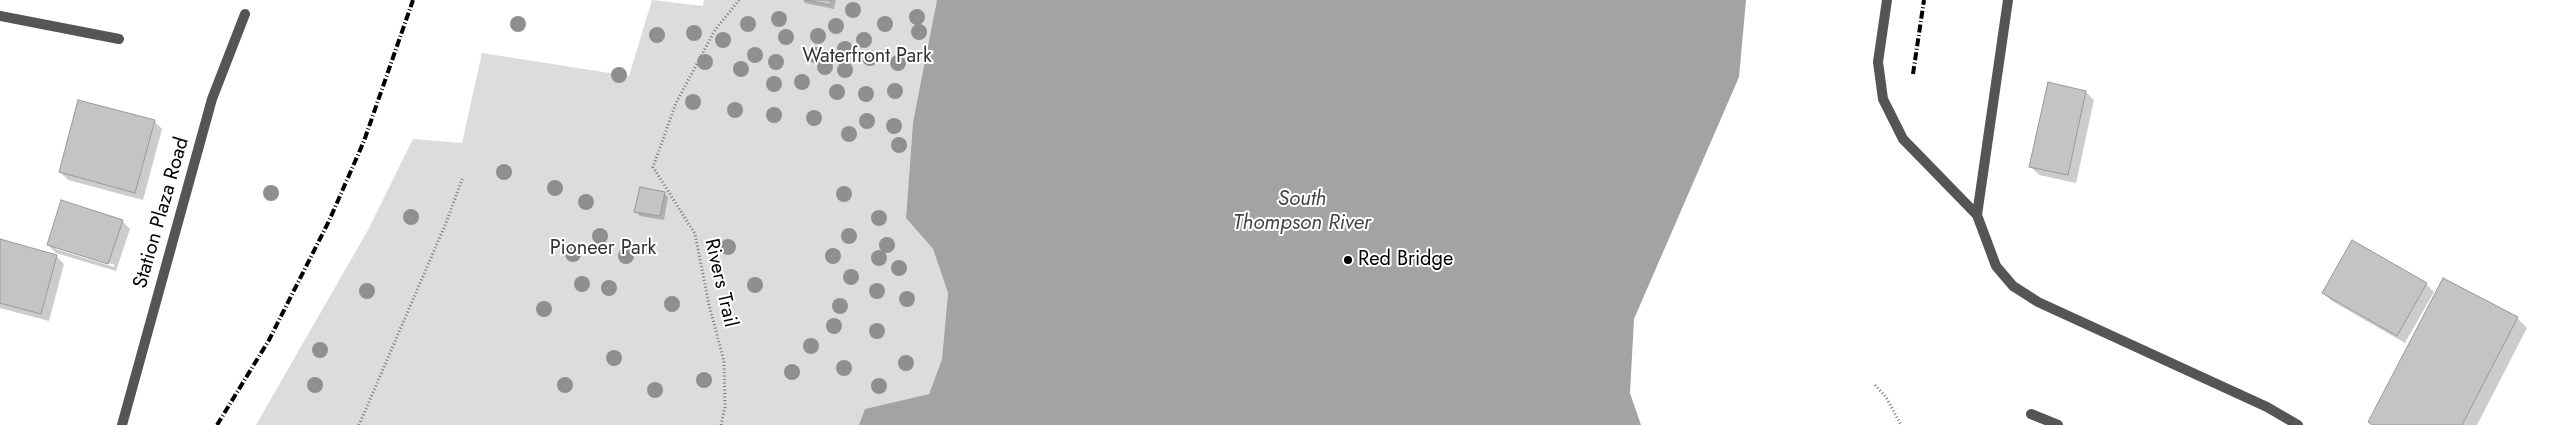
<!DOCTYPE html>
<style>
body{margin:0}
canvas{display:block;background:#fff}
</style>
<canvas width="2563" height="425"></canvas>
<script>
const c = document.querySelector('canvas').getContext('2d');
c.lineJoin = 'round';
function paint(path, color) { c.fillStyle = color; c.fill(path, 'evenodd'); }
const toPath = rows => new Path2D(rows.map(r => 'M' + r).join(''));
function stroke(path, color, width, dash) { c.strokeStyle = color; c.lineWidth = width; c.lineCap = dash ? 'butt' : 'round'; c.setLineDash(dash || []); c.stroke(path); }
function write(font, color, halo, rows, align = 'center') {
  c.font = font + ' Jost,sans-serif'; c.lineWidth = 4; c.setLineDash([]); c.textBaseline = 'middle'; c.strokeStyle = halo; c.fillStyle = color; for (const [text, x, y, turn = 0] of rows) {
    c.save(); c.translate(x, y); c.rotate((+turn || 0) * Math.PI / 180); c.textAlign = isNaN(turn) ? turn : align; if (halo) c.strokeText(text, 0, 0); c.fillText(text, 0, 0); c.restore();
  }
}
paint(toPath([
 [652,0,703,6,704,0,937,0,913,122,906,218,933,249,948,293,942,359,929,394,866,409,859,425,256,425,368,230,413,139,462,143,482,53,629,76]
]), '#dcdcdc');
paint(toPath([
 [937,0,1746,0,1739,77,1634,319,1630,393,1641,425,859,425,865,409,929,394,942,359,948,293,933,249,906,218,913,122]
]), '#a3a3a3');
paint(toPath([
 [803,0,836,0,834,9,805,3],
 [2086,92,2094,100,2076,183,2039,175,2031,167],
 [154,121,162,129,143,200,68,180,60,172],
 [664,193,668,197,664,220,640,216,636,212],
 [122,221,130,229,116,271,56,253,48,245],
 [56,246,115,265,114,267,56,249],
 [0,240,56,256,64,264,49,321,0,308],
 [2426,284,2434,292,2405,343,2332,301,2324,293],
 [2517,318,2527,328,2477,425,2372,425,2369,422]
]), '#0003');
const building = toPath([
 [806,0,831,0,830,5,806,0],
 [2048,82,2086,91,2068,175,2029,167,2048,82],
 [78,100,155,120,135,193,59,172,78,100],
 [640,187,665,192,660,216,634,212,640,187],
 [61,200,123,220,108,264,47,245,61,200],
 [0,239,57,255,41,314,0,303,0,239],
 [2352,240,2427,283,2397,336,2322,293,2352,240],
 [2443,278,2518,317,2462,425,2372,425,2368,422,2443,278]
]);
paint(building, '#c4c4c4');
stroke(building, '#999', 1);
stroke(toPath([
 [1875,385,1886,397,1901,425],
 [359,425,446,223,463,177],
 [721,425,725,407,724,361,709,305,695,234,653,167,676,103,715,30,739,0]
]), '#777', 3, [1, 2.5]);
stroke(toPath([
 [1887,0,1878,62,1883,99,1903,139,1977,215],
 [2008,0,1977,215,1996,266,2013,286,2038,302,2267,407,2298,425],
 [122,425,212,99,245,14]
]), '#555', 10);
stroke(toPath([
 [0,16,119,39],
 [2031,414,2058,425]
]), '#555', 10);
stroke(toPath([
 [1913,74,1924,0],
 [217,425,269,340,329,221,364,141,413,0]
]), '#000', 4, [8, 2.5, 1, 2.5]);
c.fillStyle = '#8f8f8f';
for (const [x, y] of [
 [853,10],
 [917,17],
 [779,19],
 [518,24],
 [748,24],
 [885,24],
 [836,26],
 [919,32],
 [694,33],
 [657,35],
 [818,36],
 [786,37],
 [723,40],
 [864,40],
 [845,49],
 [755,55],
 [815,55],
 [870,58],
 [705,62],
 [776,62],
 [898,63],
 [825,67],
 [741,69],
 [845,70],
 [619,75],
 [802,82],
 [774,84],
 [895,91],
 [837,92],
 [866,94],
 [693,102],
 [735,110],
 [774,115],
 [814,118],
 [867,121],
 [894,126],
 [849,134],
 [899,145],
 [504,172],
 [555,188],
 [271,193],
 [844,194],
 [586,202],
 [411,217],
 [879,218],
 [600,236],
 [849,236],
 [887,245],
 [728,247],
 [573,254],
 [626,256],
 [833,256],
 [879,258],
 [899,268],
 [851,277],
 [582,284],
 [755,285],
 [609,288],
 [367,291],
 [877,291],
 [907,299],
 [672,304],
 [840,306],
 [544,309],
 [834,326],
 [877,331],
 [811,346],
 [320,350],
 [614,358],
 [906,363],
 [844,368],
 [792,372],
 [704,380],
 [315,385],
 [565,385],
 [879,386],
 [655,390]
]) { c.beginPath(); c.arc(x, y, 8, 0, 2 * Math.PI); c.fill(); }
for (const [x, y, r, color] of [
 [1348,260,5,"#000"]
]) { const dot = new Path2D(); dot.arc(x, y, r, 0, 2 * Math.PI); c.fillStyle = color; c.fill(dot); stroke(dot, '#fff', 2); }
write('20px', '#333', '#fff', [
 ["Waterfront Park",867,57],
 ["Pioneer Park",603,249]
]);
write('20px', '#000', '#fff', [
 ["Station Plaza Road",162,213,-74],
 ["Rivers Trail",720,283,77]
]);
write('20px', '#000', '#fff', [
 ["Red Bridge",1358,260]
], 'left');
write('italic 21px', '#444', '#fff', [
 ["South",1302,200],
 ["Thompson River",1302,224]
]);
</script>
